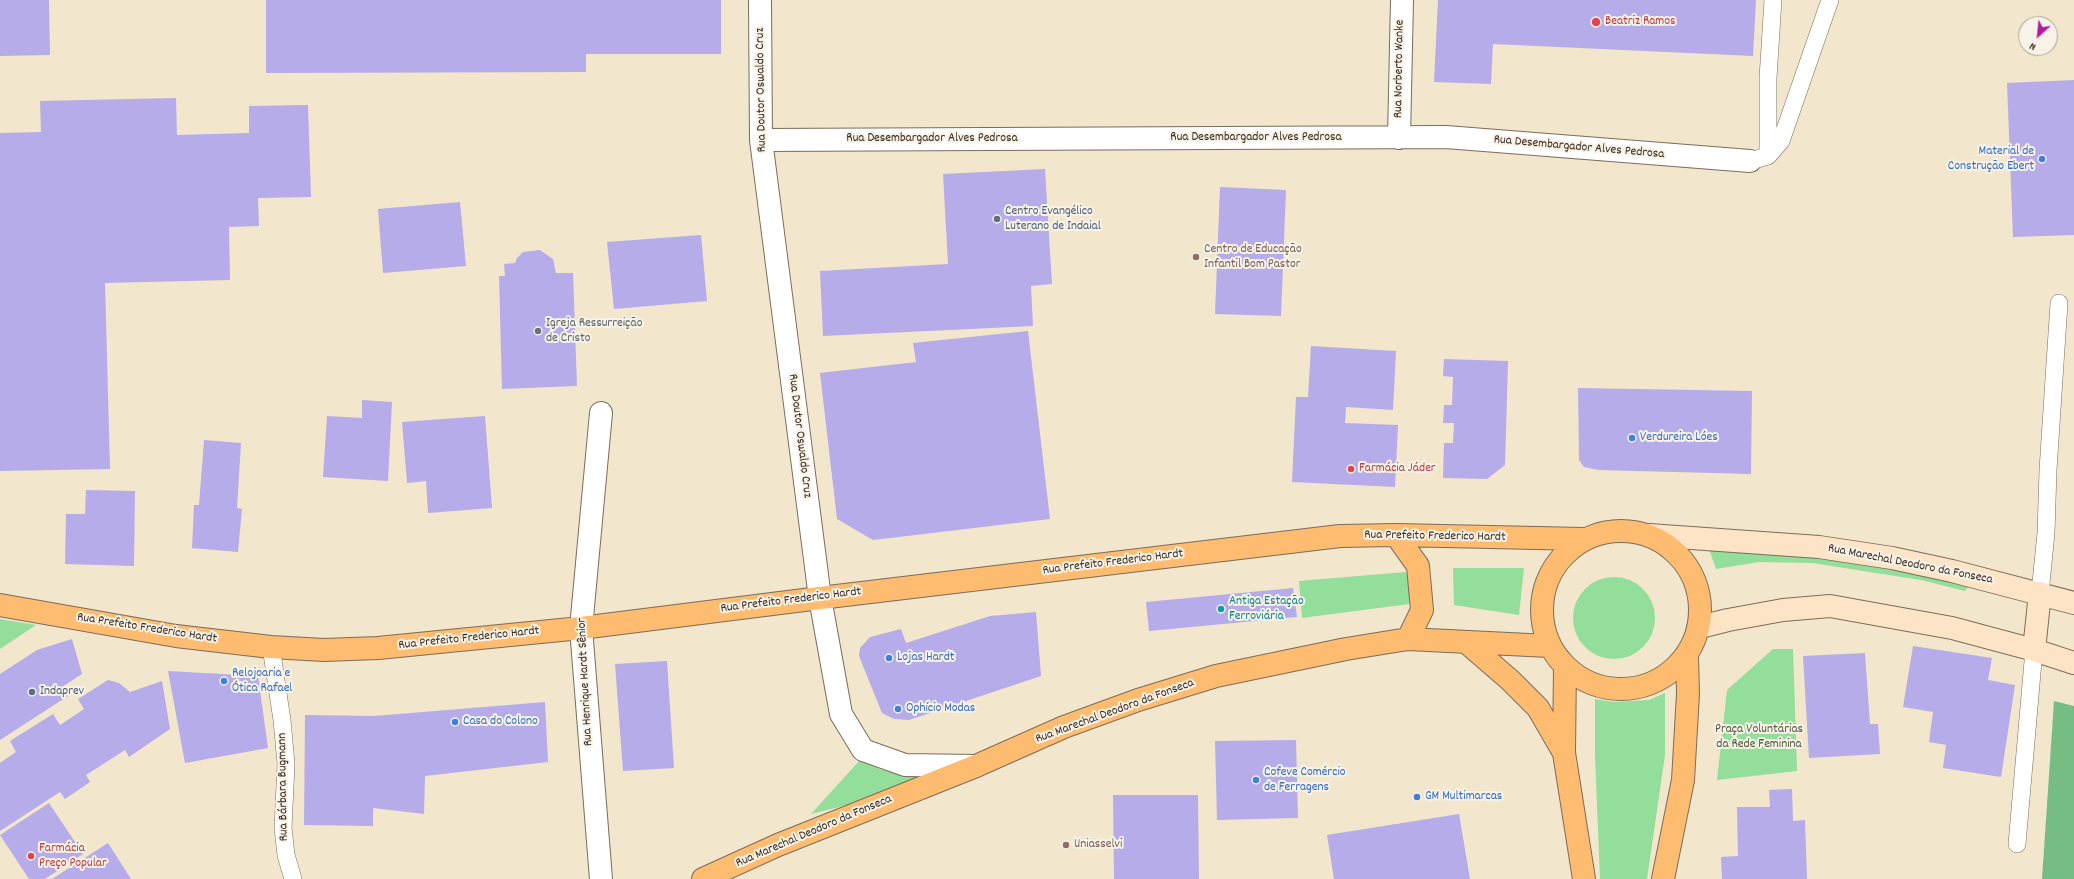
<!DOCTYPE html>
<meta charset="utf-8">
<style>
body{margin:0}
#map{position:relative;width:2074px;height:879px;overflow:hidden;background:#f2e6cd;font-family:Dekko,sans-serif}
canvas{display:block}
.north{position:absolute;left:2018px;top:16px;width:40px;height:40px;box-sizing:border-box;background:#f7f3e8;border:1px solid #aca397;border-radius:50%;rotate:207deg;font-size:11px;font-weight:700;line-height:16px;text-align:center;color:#3b2a1e}
.north::after{content:'';display:block;margin:auto;width:14px;height:18px;background:#b5179e;clip-path:polygon(50% 0,100% 100%,50% 72%,0 100%)}
</style>
<div id="map">
<canvas width="2074" height="879"></canvas>
<div class="north">N</div>
</div>
<script>
const c = document.querySelector('canvas').getContext('2d');
c.lineJoin = 'round';
function paint(path, color) { c.fillStyle = color; c.fill(path, 'evenodd'); }
const toPath = rows => new Path2D(rows.map(r => 'M' + r).join(''));
function stroke(path, color, width, dash) { c.strokeStyle = color; c.lineWidth = width; c.lineCap = dash ? 'butt' : 'round'; c.setLineDash(dash || []); c.stroke(path); }
function write(font, color, halo, rows, align = 'center') {
  c.font = font + ' Dekko,sans-serif'; c.lineWidth = 4; c.setLineDash([]); c.textBaseline = 'middle'; c.strokeStyle = halo; c.fillStyle = color; for (const [text, x, y, turn = 0] of rows) {
    c.save(); c.translate(x, y); c.rotate((+turn || 0) * Math.PI / 180); c.textAlign = isNaN(turn) ? turn : align; if (halo) c.strokeText(text, 0, 0); c.fillText(text, 0, 0); c.restore();
  }
}
paint(toPath([
 [1708,546,1814,555,1892,567,1969,586,1965,591,1921,580,1812,563,1759,562,1716,569],
 [1453,568,1524,568,1519,615,1454,605],
 [1406,572,1415,587,1409,604,1302,618,1299,581],
 '1573 618a41 41 0 1 1 82 0a41 41 0 1 1-82 0Z',
 [0,619,36,625,0,649],
 [1773,649,1793,649,1797,771,1717,780,1727,690],
 [1665,693,1665,755,1647,879,1600,879,1595,756,1595,699,1614,702,1649,700],
 [860,760,882,770,901,773,933,773,859,802,811,814]
]), '#92de9a');
paint(toPath([
 [2054,701,2074,706,2074,879,2042,879]
]), '#75bd82');
paint(toPath([
 [0,0,49,0,50,55,0,56],
 [266,0,721,0,721,54,586,54,586,72,266,73],
 [1438,0,1756,0,1753,56,1493,44,1491,84,1434,82],
 [2074,80,2074,235,2013,237,2007,83],
 [176,98,177,135,249,133,249,106,308,105,311,197,258,198,259,226,229,227,230,280,105,283,110,469,0,471,0,133,41,132,40,101],
 [1045,169,1052,284,1031,286,1033,326,823,336,820,271,948,264,943,174],
 [1220,187,1286,190,1281,316,1215,314],
 [460,202,466,266,383,273,378,209],
 [701,235,707,301,614,309,607,242],
 [540,250,553,259,556,273,573,273,577,386,502,389,499,276,505,276,504,264,515,263,517,258,523,252],
 [1028,331,1050,519,873,540,837,519,820,373,916,362,913,343],
 [1311,346,1396,351,1393,410,1346,407,1345,423,1398,425,1395,487,1292,482,1296,397,1308,397],
 [1444,359,1508,361,1505,465,1487,479,1443,478,1444,443,1453,443,1454,423,1443,423,1444,405,1452,405,1453,377,1443,376],
 [1578,388,1752,391,1751,474,1598,470,1584,467,1579,460],
 [362,400,392,402,388,481,323,477,327,416,362,418],
 [485,416,492,508,428,513,426,481,407,483,402,422],
 [204,440,241,443,237,508,242,509,238,552,192,548,194,505,199,505],
 [86,490,135,491,134,566,65,564,66,514,85,514],
 [1293,588,1297,617,1149,631,1146,602],
 [1036,612,1041,676,909,720,894,719,882,713,859,656,860,648,870,637,901,629,906,643,990,616],
 [72,639,82,674,62,687,68,696,0,740,0,674,37,650],
 [1913,646,1992,658,1988,680,2015,685,2001,777,1943,768,1946,745,1929,742,1933,712,1903,707],
 [1865,653,1870,724,1878,724,1880,754,1809,758,1803,656],
 [667,661,674,768,623,771,615,664],
 [168,671,258,676,268,748,185,763],
 [108,680,119,683,130,692,162,681,170,729,129,757,125,750,86,775,90,782,65,799,60,792,0,831,0,763,16,752,10,741,53,714,60,725,84,709,78,699],
 [545,702,548,762,425,776,424,814,373,808,373,826,304,825,305,715,374,716],
 [1296,740,1298,818,1217,820,1215,741],
 [1792,789,1793,821,1805,820,1807,879,1722,879,1721,857,1738,856,1737,807,1770,807,1769,790],
 [1113,795,1198,795,1199,879,1114,879],
 [49,803,83,854,45,879,29,879,0,835],
 [1459,814,1470,879,1334,879,1327,835],
 [108,843,131,879,52,879]
]), '#b5ace9');
const service = toPath([
 [1768,156,1768,78,1773,0],
 [1750,161,1768,156,1781,141,1830,0],
 [2040,593,2046,533,2048,470,2059,303],
 [271,647,282,720,286,764,283,828,286,855,293,879],
 [2017,844,2034,650]
]);
const minor = toPath([
 [760,0,761,140,820,598,841,714,863,750,905,765,976,766],
 [1399,138,1402,0],
 [761,140,1446,137,1750,161],
 [601,413,581,628,601,879]
]);
const secondary = toPath([
 [1649,535,1819,547,1892,558,1952,571,2074,603],
 [1700,627,1728,620,1783,610,1830,606,1952,628,2034,650,2074,663],
 [2034,650,2040,593]
]);
const primary = toPath([
 '1542 610a79 79 0 1 1 158 0a79 79 0 1 1-158 0Z',
 [1396,535,1418,566,1422,610,1408,639],
 [0,605,176,636,271,647,324,650,378,648,581,628,820,598,1340,536,1396,535,1584,539],
 [1466,642,1510,680,1538,708,1564,753],
 [1565,667,1564,753,1584,879],
 [703,879,778,845,976,766,1064,727,1138,700,1216,676,1346,649,1408,639,1549,646],
 [1663,879,1683,780,1688,694,1687,656]
]);
stroke(service, '#7b6c5b', 18);
stroke(minor, '#7b6c5b', 24);
stroke(secondary, '#7b6c5b', 24);
stroke(primary, '#7b6c5b', 24);
stroke(service, '#fff', 17);
stroke(minor, '#fff', 22);
stroke(secondary, '#fee4c6', 22);
stroke(primary, '#fdbc70', 22);
for (const [x, y, r, color] of [
 [1596,22,5,"#e0444e"],
 [2042,159,4,"#3f7fe0"],
 [997,219,4,"#5c6f8a"],
 [1196,257,4,"#8d6e63"],
 [538,331,4,"#6b7280"],
 [1632,438,4,"#3f7fe0"],
 [1351,469,4,"#e0444e"],
 [1221,609,4,"#0f9aa8"],
 [889,658,4,"#3f7fe0"],
 [224,681,4,"#3f7fe0"],
 [32,692,4,"#5c6f8a"],
 [898,709,4,"#3f7fe0"],
 [455,722,4,"#3f7fe0"],
 [1256,780,4,"#3f7fe0"],
 [1417,797,4,"#3f7fe0"],
 [1066,845,4,"#8d6e63"],
 [31,856,4,"#e0444e"]
]) { const dot = new Path2D(); dot.arc(x, y, r, 0, 2 * Math.PI); c.fillStyle = color; c.fill(dot); stroke(dot, '#f7f3e8', 1.5); }
write('13px', '#be3a42', '#f7f3e8', [
 ["Beatriz Ramos",1605,22],
 ["Farmácia Jáder",1359,469],
 ["Farmácia",39,849],
 ["Preço Popular",39,864]
], 'left');
write('13px', '#3b2a1e', '#f7f3e8', [
 ["Rua Norberto Wanke",1400,69,-89],
 ["Rua Doutor Oswaldo Cruz",762,90,-91],
 ["Rua Desembargador Alves Pedrosa",1256,138],
 ["Rua Desembargador Alves Pedrosa",932,139],
 ["Rua Desembargador Alves Pedrosa",1579,148,5],
 ["Rua Doutor Oswaldo Cruz",799,436,83],
 ["Rua Prefeito Frederico Hardt",1435,537,1],
 ["Rua Prefeito Frederico Hardt",1113,563,-7],
 ["Rua Marechal Deodoro da Fonseca",1910,565,11],
 ["Rua Prefeito Frederico Hardt",791,601,-7],
 ["Rua Prefeito Frederico Hardt",147,629,9],
 ["Rua Prefeito Frederico Hardt",469,639,-6],
 ["Rua Henrique Hardt Sênior",586,682,-93],
 ["Rua Marechal Deodoro da Fonseca",1115,712,-20],
 ["Rua Bárbara Bugmann",284,787,-91],
 ["Rua Marechal Deodoro da Fonseca",814,832,-23]
]);
write('13px', '#366cbe', '#f7f3e8', [
 ["Material de",2034,152,"right"],
 ["Construção Ebert",2034,167,"right"],
 ["Verdureira Lóes",1640,438],
 ["Lojas Hardt",897,658],
 ["Relojoaria e",232,674],
 ["Ótica Rafael",232,689],
 ["Ophício Modas",906,709],
 ["Casa do Colono",463,722],
 ["Cofeve Comércio",1264,773],
 ["de Ferragens",1264,788],
 ["GM Multimarcas",1425,797]
], 'left');
write('13px', '#4e5e75', '#f7f3e8', [
 ["Centro Evangélico",1005,212],
 ["Luterano de Indaial",1005,227],
 ["Indaprev",40,692]
], 'left');
write('13px', '#785e54', '#f7f3e8', [
 ["Centro de Educação",1204,250],
 ["Infantil Bom Pastor",1204,265],
 ["Uniasselvi",1074,845]
], 'left');
write('13px', '#5b616d', '#f7f3e8', [
 ["Igreja Ressurreição",546,324],
 ["de Cristo",546,339]
], 'left');
write('13px', '#0d838f', '#f7f3e8', [
 ["Antiga Estação",1229,602],
 ["Ferroviária",1229,617]
], 'left');
write('13px', '#51573d', '#f7f3e8', [
 ["Praça Voluntárias",1759,730],
 ["da Rede Feminina",1759,745]
]);
</script>
